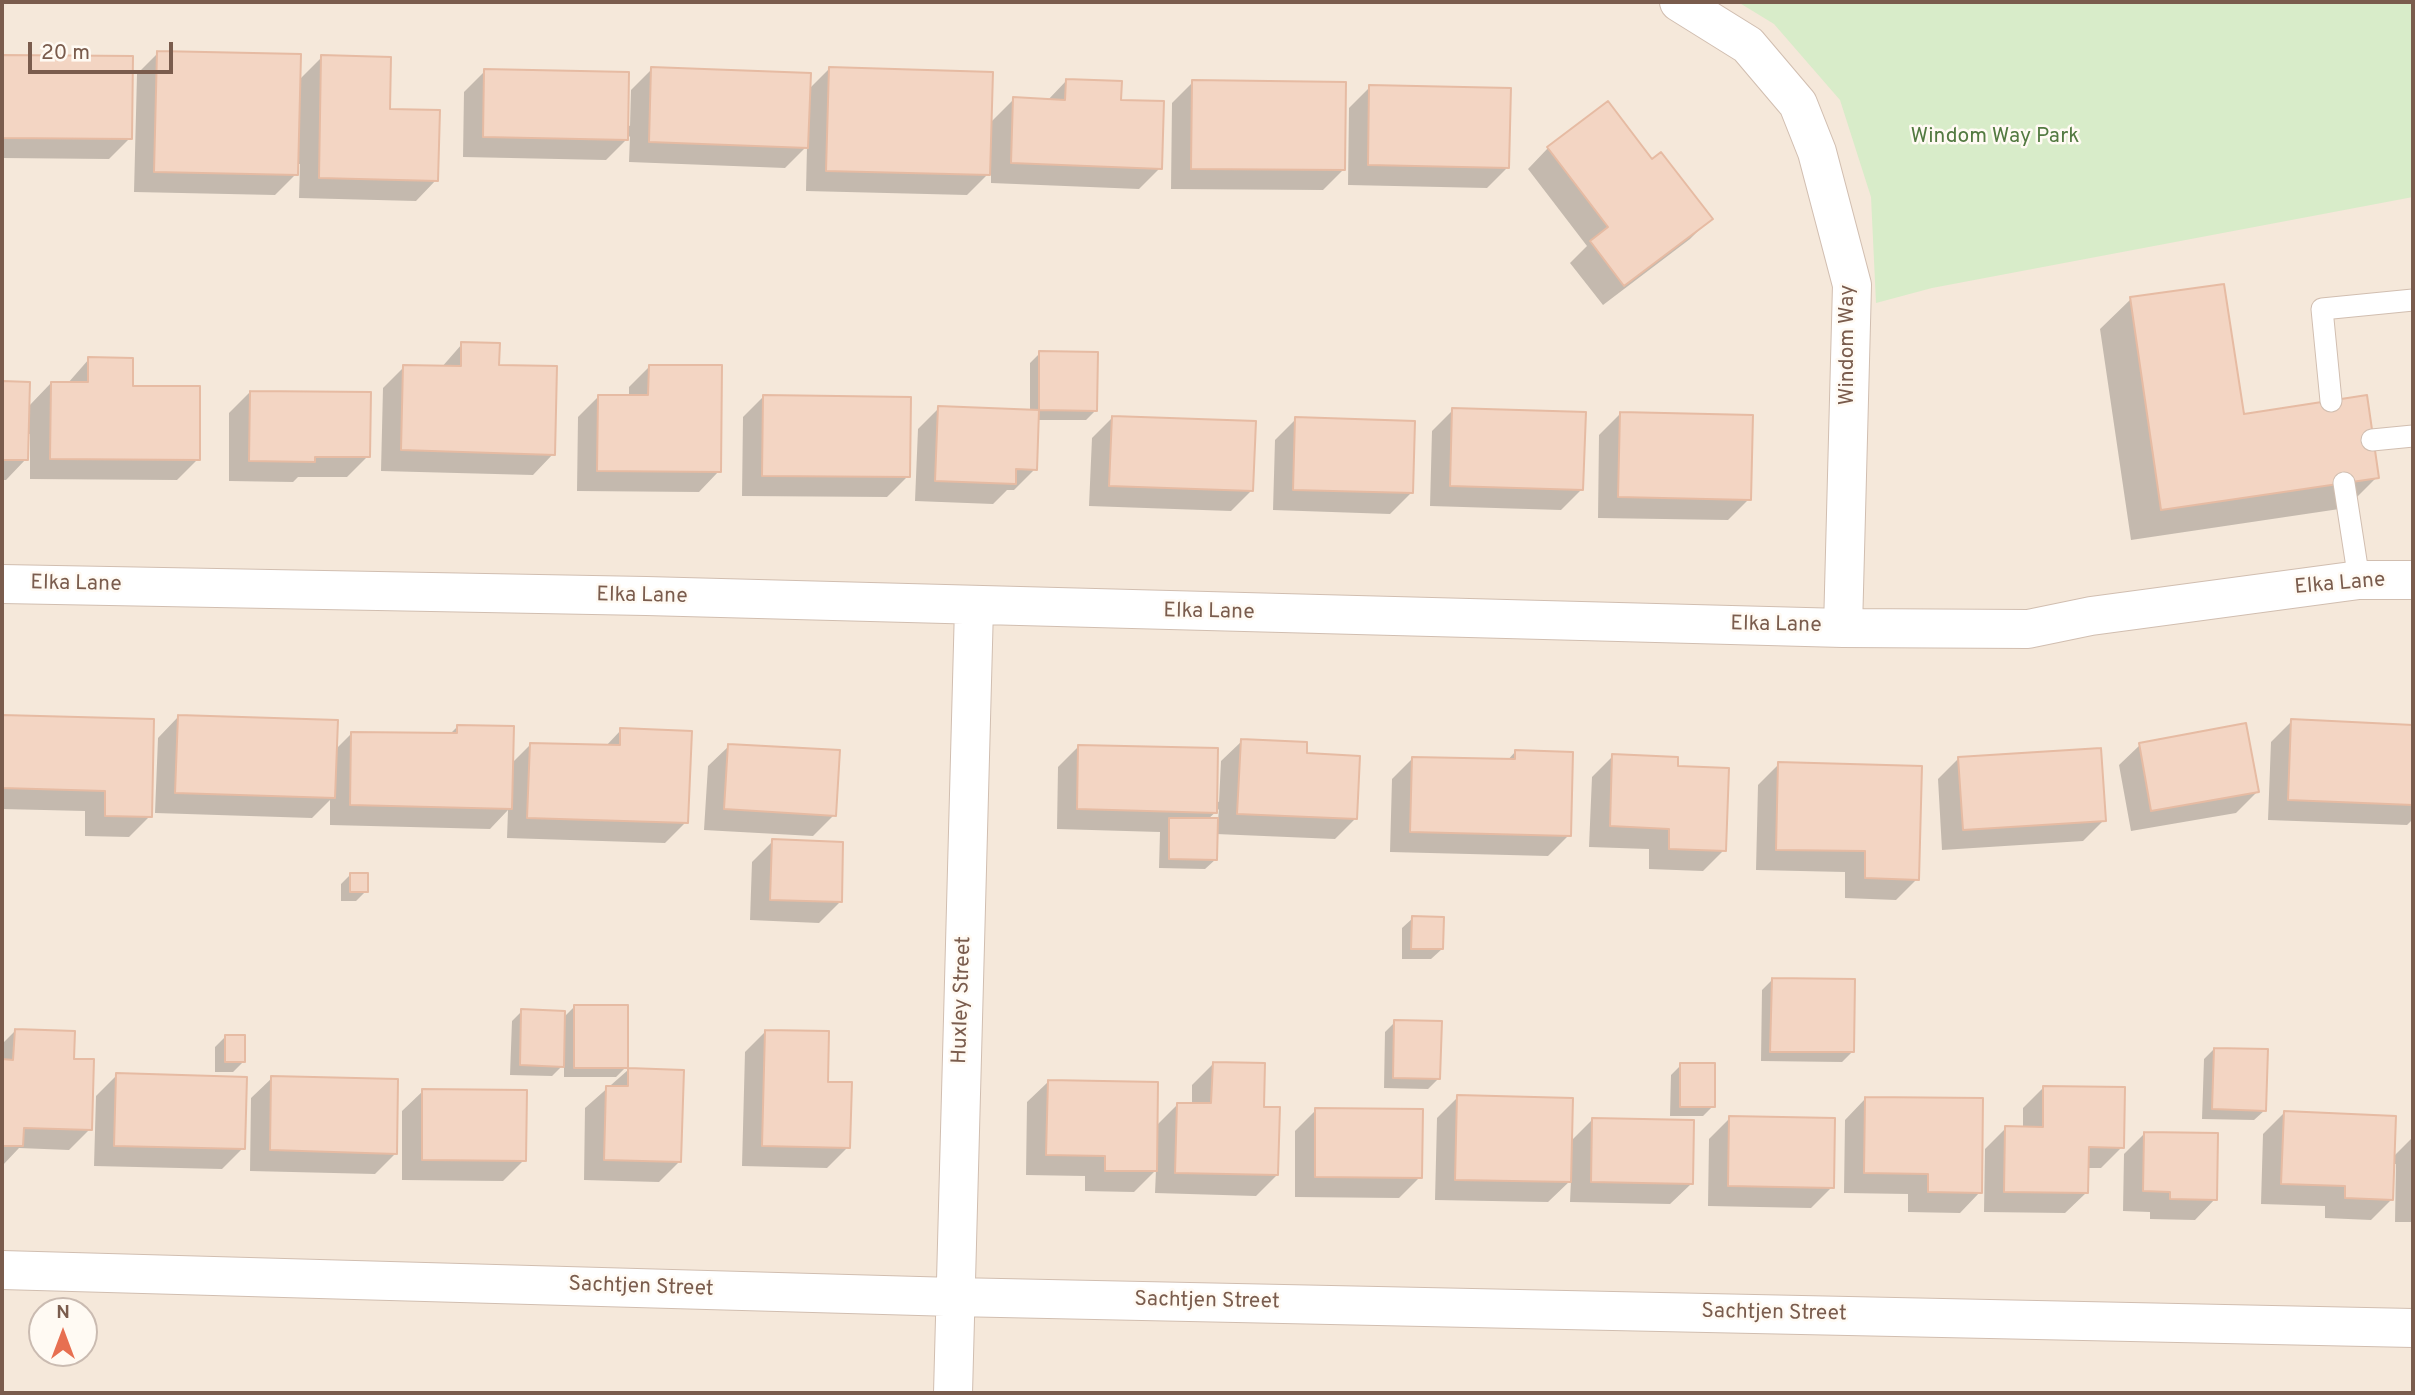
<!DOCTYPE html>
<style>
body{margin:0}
#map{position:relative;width:2415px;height:1395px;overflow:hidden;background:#fdf6ec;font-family:Overpass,sans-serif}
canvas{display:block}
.frame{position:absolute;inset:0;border:4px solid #7a5c4d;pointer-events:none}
.north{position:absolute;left:28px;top:1297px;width:70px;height:70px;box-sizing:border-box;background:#fffaf3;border:2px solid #cabbb1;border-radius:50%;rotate:0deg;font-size:19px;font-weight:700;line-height:28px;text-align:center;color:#7a5c4d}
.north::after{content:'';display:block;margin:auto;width:24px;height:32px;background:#e76f51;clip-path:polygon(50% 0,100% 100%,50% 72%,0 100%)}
.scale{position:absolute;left:28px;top:42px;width:145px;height:32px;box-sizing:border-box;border:4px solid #7a5c4d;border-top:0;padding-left:9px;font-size:21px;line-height:24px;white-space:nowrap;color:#7a5c4d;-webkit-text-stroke:5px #fffaf3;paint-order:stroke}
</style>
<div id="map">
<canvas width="2415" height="1395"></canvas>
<div class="frame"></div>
<div class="north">N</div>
<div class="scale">20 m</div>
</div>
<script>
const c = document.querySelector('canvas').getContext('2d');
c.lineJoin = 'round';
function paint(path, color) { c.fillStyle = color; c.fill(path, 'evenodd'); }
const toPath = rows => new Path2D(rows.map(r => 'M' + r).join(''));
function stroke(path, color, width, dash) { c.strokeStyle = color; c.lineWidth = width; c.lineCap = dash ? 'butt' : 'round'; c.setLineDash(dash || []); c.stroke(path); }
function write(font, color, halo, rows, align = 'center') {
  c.font = font + ' Overpass,sans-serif'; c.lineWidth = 5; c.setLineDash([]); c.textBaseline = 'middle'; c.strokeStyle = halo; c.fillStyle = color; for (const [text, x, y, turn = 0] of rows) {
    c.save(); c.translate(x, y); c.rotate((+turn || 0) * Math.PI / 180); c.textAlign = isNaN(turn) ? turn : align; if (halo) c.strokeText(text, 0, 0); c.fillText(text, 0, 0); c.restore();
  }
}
paint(toPath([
 [2,2,2413,2,2413,1393,2,1393],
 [42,1311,84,1311,84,1353,42,1353]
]), '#f5e8da');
paint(toPath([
 [1738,2,2413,2,2413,197,1932,288,1876,303,1871,197,1840,100,1774,24]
]), '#d8ecc9');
paint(toPath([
 [158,53,298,81,322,57,388,110,436,180,416,201,299,198,300,164,296,164,296,174,275,195,134,192,137,74],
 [2,57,131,58,130,138,109,159,2,158],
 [652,69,808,90,829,69,990,123,1014,99,1047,101,1067,80,1119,101,1160,168,1139,189,991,183,991,171,967,195,806,191,807,146,785,168,629,162,630,136,606,160,463,157,464,92,485,71,630,126,631,90],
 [1193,82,1344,169,1323,190,1171,189,1172,103],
 [1370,87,1508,167,1487,188,1348,185,1349,108],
 [1548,148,1710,219,1690,239,1603,305,1570,263,1587,246,1528,169],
 [2131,299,2242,416,2377,477,2346,508,2131,540,2100,329],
 [462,344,498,366,553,454,533,475,381,471,383,388,404,367,441,368],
 [1040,353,1096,410,1086,420,1037,420,1035,469,1014,490,1007,490,993,504,915,501,918,429,939,408,1030,411,1030,363],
 [89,359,198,459,177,480,30,479,30,434,27,434,26,459,6,480,2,480,2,383,28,383,28,407,51,383,68,383],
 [650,366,719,471,699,492,577,491,578,417,599,396,629,397,629,387],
 [250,392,368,456,347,477,298,477,293,482,229,481,229,413],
 [764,396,908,476,887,497,742,496,743,417],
 [1453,410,1582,489,1561,510,1430,506,1432,431],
 [1620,414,1749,499,1728,520,1598,518,1599,435],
 [1113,417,1252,490,1231,511,1089,506,1092,438],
 [1296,419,1411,493,1390,514,1273,510,1275,440],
 [2,717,150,816,129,837,85,836,85,811,2,809],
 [178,717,335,750,352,733,449,735,457,727,511,764,530,745,605,747,621,730,686,822,665,843,507,838,508,810,490,829,330,825,330,800,312,818,155,813,158,738],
 [2292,721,2413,727,2413,819,2407,825,2268,820,2271,742],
 [1242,741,1305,755,1356,818,1335,839,1216,834,1216,859,1205,869,1159,868,1160,832,1057,829,1058,767,1079,746,1219,802,1221,761],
 [1219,809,1218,820,1207,820],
 [2140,745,2257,792,2236,813,2131,831,2119,765],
 [729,746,834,815,813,836,704,830,708,766],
 [1515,752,1569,835,1548,856,1390,852,1392,779,1413,758,1507,761],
 [1613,756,1676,768,1724,850,1703,871,1649,869,1649,849,1589,847,1592,777],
 [1959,758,2104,820,2083,841,1942,850,1938,779],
 [1779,764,1917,879,1896,900,1845,898,1845,872,1756,870,1758,785],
 [773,841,840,902,819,923,750,920,752,862],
 [351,874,366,891,356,901,341,901,341,884],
 [1413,918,1442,949,1431,959,1402,959,1402,928],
 [1772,980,1852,1052,1842,1062,1761,1061,1762,990],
 [575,1006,626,1067,616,1077,564,1077,564,1064,552,1076,510,1075,512,1021,522,1011,563,1018],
 [1395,1022,1439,1078,1428,1089,1384,1088,1385,1032],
 [15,1031,73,1061,90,1129,69,1150,19,1148,2,1166,2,1044],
 [766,1031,826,1083,848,1147,827,1168,742,1166,745,1052],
 [225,1037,244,1061,233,1072,215,1072,215,1047],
 [2214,1049,2265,1110,2254,1120,2202,1119,2204,1059],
 [1213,1064,1262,1108,1277,1175,1256,1196,1155,1193,1156,1170,1134,1192,1085,1191,1085,1176,1026,1175,1027,1102,1048,1082,1156,1126,1178,1104,1192,1105,1192,1085],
 [1681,1065,1713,1106,1703,1116,1670,1116,1671,1075],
 [628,1070,680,1161,659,1182,584,1180,585,1108],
 [117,1075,243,1148,222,1169,94,1166,96,1096],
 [272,1078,396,1153,375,1174,250,1171,251,1098],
 [2044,1087,2122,1147,2101,1168,2087,1168,2086,1193,2065,1213,1984,1212,1985,1149,2006,1128,2023,1128,2023,1108],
 [423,1091,524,1160,503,1181,402,1180,402,1111],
 [1458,1097,1570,1142,1592,1120,1691,1184,1670,1204,1570,1202,1571,1180,1548,1202,1435,1200,1437,1118],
 [1865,1099,1980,1192,1960,1213,1908,1212,1908,1194,1844,1193,1845,1120],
 [1316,1110,1420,1177,1399,1198,1295,1197,1295,1131],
 [2284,1113,2393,1157,2413,1137,2413,1222,2395,1222,2396,1164,2393,1164,2392,1199,2371,1220,2325,1218,2325,1206,2261,1204,2263,1134],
 [1730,1118,1832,1187,1811,1208,1708,1206,1709,1139],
 [2145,1133,2215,1199,2195,1220,2150,1219,2150,1212,2123,1211,2124,1154]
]), '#0003');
const building = toPath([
 [157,51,301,54,298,175,154,172,157,51],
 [2,55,133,56,132,139,2,138,2,55],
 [321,55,391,57,390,109,440,110,438,181,319,178,321,55],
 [651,67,811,73,808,148,649,142,651,67],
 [829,67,993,72,990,175,826,171,829,67],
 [484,69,629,72,628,140,483,137,484,69],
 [1066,79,1122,81,1121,100,1164,101,1162,169,1011,163,1013,97,1065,100,1066,79],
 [1192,80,1346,82,1345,170,1191,169,1192,80],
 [1369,85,1511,88,1509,168,1368,165,1369,85],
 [1608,101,1652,159,1661,152,1713,219,1624,286,1590,241,1608,227,1547,147,1608,101],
 [2224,284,2244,414,2367,395,2379,478,2161,510,2130,297,2224,284],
 [461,342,500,343,499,365,557,366,555,455,401,450,403,365,461,366,461,342],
 [1039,351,1098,352,1097,411,1039,410,1039,351],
 [88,357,133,358,133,386,200,386,200,460,50,459,51,382,88,382,88,357],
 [649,365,722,365,721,472,597,471,598,395,648,395,649,365],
 [2,381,30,382,28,460,2,460,2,381],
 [250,391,371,392,370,457,315,457,315,462,249,461,250,391],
 [763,395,911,397,910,477,762,476,763,395],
 [938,406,1039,410,1037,470,1016,469,1016,484,935,481,938,406],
 [1452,408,1586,412,1583,490,1450,486,1452,408],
 [1620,412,1753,415,1751,500,1618,497,1620,412],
 [1112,416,1256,421,1253,491,1109,486,1112,416],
 [1295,417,1415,421,1413,493,1293,490,1295,417],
 [2,715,154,719,152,817,105,816,105,791,2,788,2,715],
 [178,715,338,720,335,798,175,793,178,715],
 [2291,719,2413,725,2413,805,2288,800,2291,719],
 [2246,723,2259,792,2151,811,2139,743,2246,723],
 [457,725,514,726,512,809,350,805,351,732,457,733,457,725],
 [620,728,692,731,688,823,527,818,530,743,620,745,620,728],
 [1241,739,1307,742,1307,753,1360,756,1357,819,1237,814,1241,739],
 [728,744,840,750,836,816,724,809,728,744],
 [1078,745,1218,748,1217,813,1077,809,1078,745],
 [2101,748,2106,821,1963,830,1958,757,2101,748],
 [1515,750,1573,752,1571,836,1410,832,1412,757,1515,759,1515,750],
 [1612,754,1678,757,1678,766,1729,768,1726,851,1669,849,1669,829,1610,826,1612,754],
 [1778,762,1922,766,1919,880,1865,878,1865,851,1776,850,1778,762],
 [1169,818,1218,818,1217,860,1169,859,1169,818],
 [772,839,843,842,842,902,770,900,772,839],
 [350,873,368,873,368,892,350,892,350,873],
 [1412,916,1444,917,1443,949,1411,949,1412,916],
 [1772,978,1855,979,1854,1052,1770,1052,1772,978],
 [574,1005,628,1005,628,1068,574,1068,574,1005],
 [521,1009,565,1011,564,1067,520,1065,521,1009],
 [1394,1020,1442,1021,1440,1079,1393,1078,1394,1020],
 [15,1029,75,1031,74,1059,94,1059,92,1130,24,1128,23,1146,2,1146,2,1059,13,1060,15,1029],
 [765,1030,829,1031,828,1082,852,1082,850,1148,762,1146,765,1030],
 [225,1035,245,1035,245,1062,225,1062,225,1035],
 [2214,1048,2268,1049,2266,1111,2212,1109,2214,1048],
 [1213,1062,1265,1063,1264,1107,1280,1107,1278,1175,1175,1173,1177,1103,1211,1103,1213,1062],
 [1680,1063,1715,1063,1715,1107,1680,1107,1680,1063],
 [628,1068,684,1070,681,1162,604,1160,606,1086,628,1086,628,1068],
 [116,1073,247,1077,245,1149,114,1146,116,1073],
 [271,1076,398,1079,397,1154,270,1150,271,1076],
 [1048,1080,1158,1082,1157,1171,1105,1171,1105,1156,1046,1155,1048,1080],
 [2043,1086,2125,1087,2124,1148,2089,1147,2088,1193,2004,1192,2005,1126,2043,1127,2043,1086],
 [422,1089,527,1090,526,1161,422,1160,422,1089],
 [1457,1095,1573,1098,1571,1182,1455,1180,1457,1095],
 [1865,1097,1983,1098,1982,1193,1928,1192,1928,1174,1864,1173,1865,1097],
 [1315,1108,1423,1109,1422,1178,1315,1177,1315,1108],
 [2284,1111,2396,1116,2393,1200,2345,1198,2345,1186,2281,1184,2284,1111],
 [1729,1116,1835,1118,1834,1188,1728,1186,1729,1116],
 [1592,1118,1694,1120,1693,1184,1591,1182,1592,1118],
 [2144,1132,2218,1133,2217,1200,2170,1199,2170,1192,2143,1191,2144,1132]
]);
paint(building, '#f3d5c3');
stroke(building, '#e6bba3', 2);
const service = toPath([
 [2331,401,2322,309,2413,300],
 [2372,440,2413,436],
 [2344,483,2359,580]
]);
const minor = toPath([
 [1679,2,1748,45,1798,104,1817,152,1852,285,1843,628],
 [2,584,646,596,1843,628,2028,629,2091,616,2359,580,2413,580],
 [2,1270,954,1297,2413,1328],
 [953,1393,974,607]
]);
stroke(service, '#d1beb0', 23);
stroke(minor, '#d1beb0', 40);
stroke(service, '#fff', 21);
stroke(minor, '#fff', 38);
write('21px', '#537a41', '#fffaf3', [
 ["Windom Way Park",1995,138]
]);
write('21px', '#7a5c4d', '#fffaf3', [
 ["Windom Way",1849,345,-90],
 ["Elka Lane",76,585,1],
 ["Elka Lane",2340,585,-5],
 ["Elka Lane",642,597,1],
 ["Elka Lane",1209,613,1],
 ["Elka Lane",1776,626,1],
 ["Huxley Street",963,1000,-88],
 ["Sachtjen Street",641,1288,2],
 ["Sachtjen Street",1207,1302,1],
 ["Sachtjen Street",1774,1314,1]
]);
</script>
